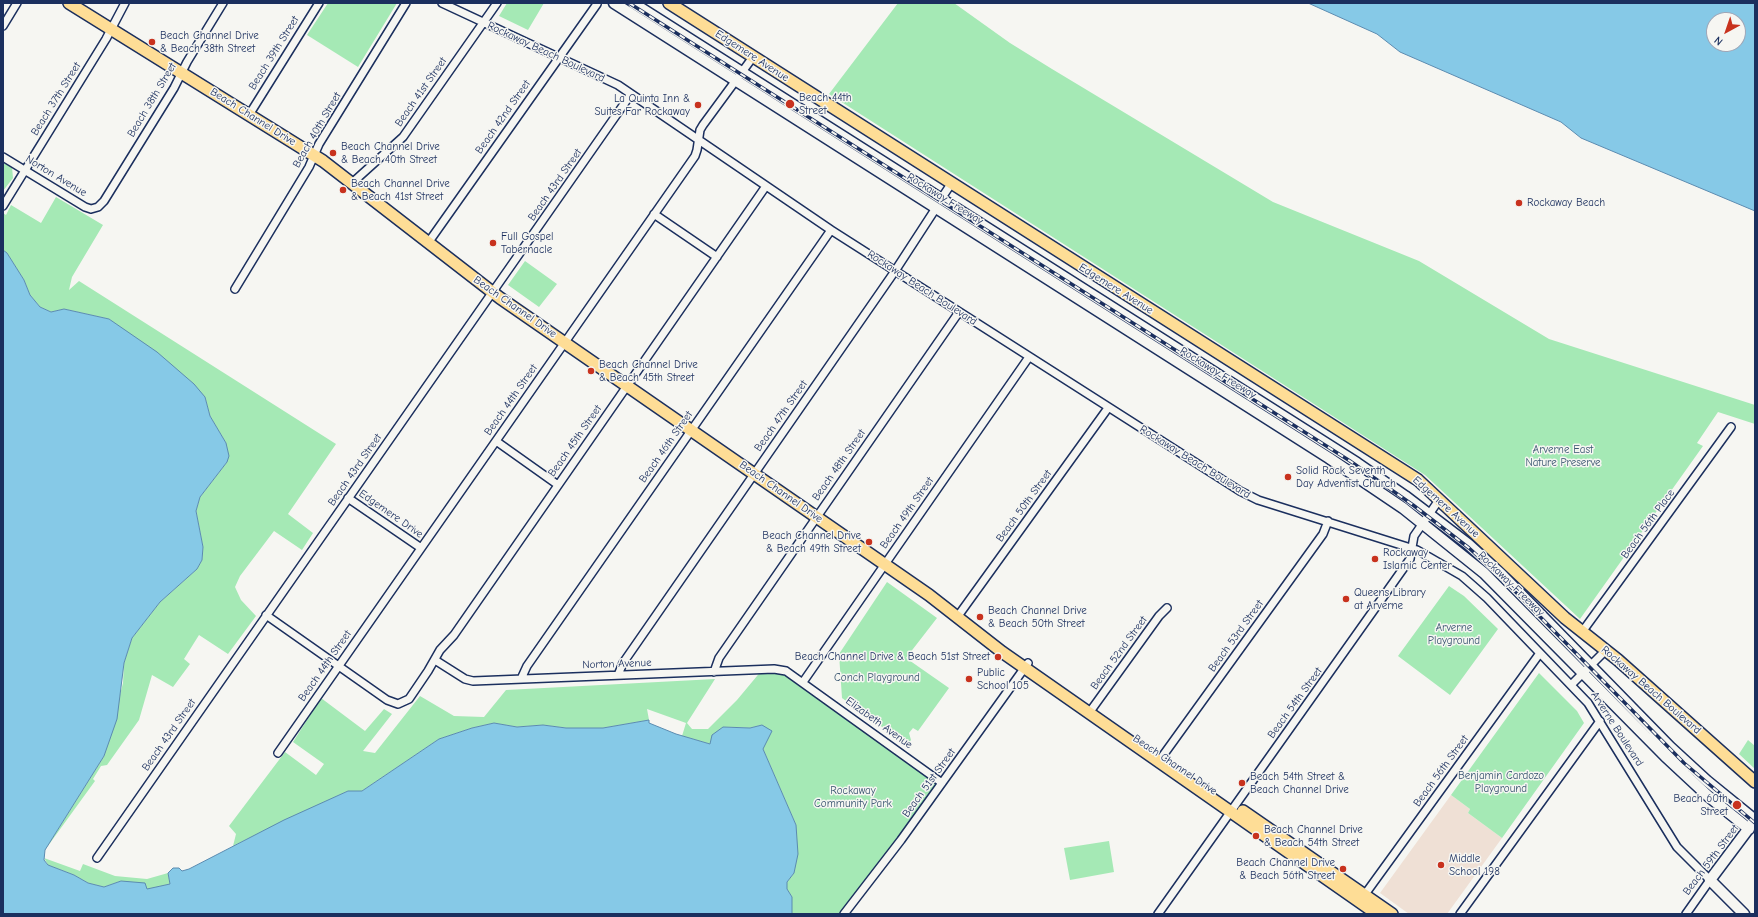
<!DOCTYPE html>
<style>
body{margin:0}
#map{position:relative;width:1758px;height:917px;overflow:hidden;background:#f6f6f2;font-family:"Comic Neue",sans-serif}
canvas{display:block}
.frame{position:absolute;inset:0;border:4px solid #1b2f5e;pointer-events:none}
.north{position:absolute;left:1706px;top:12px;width:40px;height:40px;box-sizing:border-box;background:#f6f6f2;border:1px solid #9ea6b7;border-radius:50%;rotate:220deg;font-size:11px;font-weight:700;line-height:16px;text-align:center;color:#1b2f5e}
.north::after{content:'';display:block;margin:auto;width:14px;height:18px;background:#c8321e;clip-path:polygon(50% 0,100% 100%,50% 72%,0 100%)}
</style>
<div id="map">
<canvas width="1758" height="917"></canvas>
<div class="frame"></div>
<div class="north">N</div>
</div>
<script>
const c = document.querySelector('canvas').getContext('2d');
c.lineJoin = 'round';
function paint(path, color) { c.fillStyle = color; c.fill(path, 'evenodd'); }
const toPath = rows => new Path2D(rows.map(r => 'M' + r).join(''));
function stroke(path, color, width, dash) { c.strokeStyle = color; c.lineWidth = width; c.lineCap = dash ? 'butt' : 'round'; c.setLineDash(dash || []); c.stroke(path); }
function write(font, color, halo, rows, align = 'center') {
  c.font = font + ' "Comic Neue",sans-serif'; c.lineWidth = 3; c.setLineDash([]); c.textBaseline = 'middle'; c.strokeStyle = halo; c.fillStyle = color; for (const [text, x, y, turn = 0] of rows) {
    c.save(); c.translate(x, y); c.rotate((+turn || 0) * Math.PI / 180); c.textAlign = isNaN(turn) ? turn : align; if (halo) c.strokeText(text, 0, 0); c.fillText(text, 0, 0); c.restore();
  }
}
paint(toPath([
 [1451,795,1470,809,1468,813,1502,838,1447,914,1409,914,1380,893]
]), '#efe0d5');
paint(toPath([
 [328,3,397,3,358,67,307,35],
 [507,3,544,3,528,30,499,16],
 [898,3,954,3,1010,43,1052,69,1273,202,1419,261,1549,339,1755,405,1755,424,1718,412,1697,443,1703,446,1580,619,1425,475,829,94],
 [3,163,12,167,13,178,3,191],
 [56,197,103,225,72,277,69,290,79,281,336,444,288,514,313,533,302,550,274,531,240,576,235,587,241,600,256,616,228,654,199,635,184,659,190,664,173,687,152,675,139,720,107,765,101,766,93,779,95,781,45,850,104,756,123,683,124,663,132,638,160,602,197,569,202,560,203,547,196,511,200,497,227,462,226,443,210,416,205,397,109,319,64,309,51,312,40,307,30,295,24,280,7,253,3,250,3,213,6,215,11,205,41,223],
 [525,261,557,284,539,307,508,285],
 [887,582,937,618,906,658,949,688,918,731,913,728,909,733,911,740,907,745,842,698,839,654],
 [1449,586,1464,596,1498,629,1450,695,1398,656],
 [778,669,942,783,844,914,792,914,792,897,787,889,787,882,794,873,796,825,763,749,762,725,750,728,723,727,710,744,682,736,686,723,647,709,649,720,603,728,566,728,543,725,517,727,494,723,472,728,439,739,362,791,348,791,233,846,236,834,229,826,285,752,316,775,324,764,293,742,321,698,365,731,384,709,392,714,363,751,375,753,420,696,454,716,484,717,506,690,715,679,687,723,692,729,708,729,737,700,762,670],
 [1539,673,1577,711,1584,723,1502,838,1468,813,1470,809,1451,795],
 [1748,740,1755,746,1755,769,1739,754],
 [1109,841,1114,872,1070,880,1064,848],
 [44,858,80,871,83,864,115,876,147,879,168,873,170,884,147,890,121,881,104,887,88,883,74,875,48,865]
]), '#a5e9b5');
const water = toPath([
 [1308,3,1755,3,1755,211,1581,138,1561,122,1400,52,1377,34,1308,3],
 [1714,20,1738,20,1738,44,1714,44,1714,20],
 [3,250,7,253,24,280,30,295,40,307,51,312,64,309,109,319,157,352,194,384,205,397,210,416,226,443,229,456,227,462,200,497,196,511,203,547,202,560,197,569,160,602,132,638,124,663,117,719,104,756,45,850,44,860,48,865,74,875,88,883,104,887,121,881,145,883,147,889,170,884,168,873,173,868,179,868,182,871,189,869,284,820,348,791,362,791,439,739,472,728,494,723,517,727,543,725,566,728,603,728,649,720,649,723,676,734,710,744,712,735,723,727,750,728,762,725,772,731,763,749,796,825,798,854,794,873,787,882,787,889,792,897,792,914,3,914,3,250]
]);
paint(water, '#86c9e7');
stroke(water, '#5b8bb0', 1);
const street = toPath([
 [442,3,618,85,831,230,1240,491,1258,500,1417,550,1462,576,1487,598,1588,703,1677,847,1710,880,1686,914],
 [3,26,17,3],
 [249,115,319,3],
 [3,157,85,207,91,209,98,207,104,201,174,88,187,62,223,3],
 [352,183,403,137,497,3],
 [941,199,951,184],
 [3,206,106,39,125,3],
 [654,214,717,257],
 [428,243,597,4],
 [235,289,309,167,319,144,406,3],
 [496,441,558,485],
 [348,498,421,548],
 [266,615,387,700,398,704,409,699,428,671,440,650,454,635,766,186],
 [958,616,1108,408],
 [1582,632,1731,427],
 [435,660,465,679,473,681,774,669,786,671,942,783],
 [714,672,719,658,959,312],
 [618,675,623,663,895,271,936,208],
 [521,679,527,666,831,230],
 [803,682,1029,357],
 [1571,685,1606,650],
 [1089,713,1159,616,1167,608],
 [278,753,695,156,697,150,700,130,703,125,753,57],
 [1159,761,1323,534,1328,521],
 [97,858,631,94],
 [1363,897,1540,653],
 [844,914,901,840,1028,663],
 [1158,914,1410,559,1414,536,1439,500],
 [1460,914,1600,721]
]);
const secondary = toPath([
 [614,3,1329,458,1403,508,1484,573,1665,756,1708,796,1749,829],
 [633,3,1357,463,1405,496,1468,544,1501,574,1670,747,1707,781,1755,820],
 [1744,914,1710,880,1752,824]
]);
const primary = toPath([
 [69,3,323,161,500,298,929,595,1002,652,1377,914],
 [669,3,1418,480,1565,618,1618,660,1755,782],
 [1243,811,1392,914]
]);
stroke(street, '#1b2f5e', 10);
stroke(secondary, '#1b2f5e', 13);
stroke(primary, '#1b2f5e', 14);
stroke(street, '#f6f6f2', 7);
stroke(secondary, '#f6f6f2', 10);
stroke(primary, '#fedd96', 11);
const rail = toPath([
 [629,3,1350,461,1413,505,1469,548,1502,578,1684,763,1755,823]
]);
stroke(rail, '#1b2f5e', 3.5);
stroke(rail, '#f6f6f2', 2, [6]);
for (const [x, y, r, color] of [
 [152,42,4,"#c8321e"],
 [790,104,5,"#c8321e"],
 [698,105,4,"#c8321e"],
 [333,153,4,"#c8321e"],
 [343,190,4,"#c8321e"],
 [1519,203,4,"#c8321e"],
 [493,243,4,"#c8321e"],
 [591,371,4,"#c8321e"],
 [1288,477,4,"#c8321e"],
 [869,542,4,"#c8321e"],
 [1375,559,4,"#c8321e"],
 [1346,599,4,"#c8321e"],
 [980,617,4,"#c8321e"],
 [998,657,4,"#c8321e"],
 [969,679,4,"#c8321e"],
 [1242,783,4,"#c8321e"],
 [1737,805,5,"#c8321e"],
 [1256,836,4,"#c8321e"],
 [1441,865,4,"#c8321e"],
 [1343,869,4,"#c8321e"]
]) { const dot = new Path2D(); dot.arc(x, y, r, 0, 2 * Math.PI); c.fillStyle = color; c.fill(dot); stroke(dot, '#f6f6f2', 1.5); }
write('11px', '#1b2f5e', '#f6f6f2', [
 ["Beach Channel Drive",160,36],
 ["& Beach 38th Street",160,49],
 ["Beach 44th",799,98],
 ["Street",799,111],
 ["La Quinta Inn &",690,99,"right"],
 ["Suites Far Rockaway",690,112,"right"],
 ["Beach Channel Drive",341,147],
 ["& Beach 40th Street",341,160],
 ["Beach Channel Drive",351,184],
 ["& Beach 41st Street",351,197],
 ["Rockaway Beach",1527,203],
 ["Full Gospel",501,237],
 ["Tabernacle",501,250],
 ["Beach Channel Drive",599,365],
 ["& Beach 45th Street",599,378],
 ["Solid Rock Seventh",1296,471],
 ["Day Adventist Church",1296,484],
 ["Beach Channel Drive",861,536,"right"],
 ["& Beach 49th Street",861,549,"right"],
 ["Rockaway",1383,553],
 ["Islamic Center",1383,566],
 ["Queens Library",1354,593],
 ["at Arverne",1354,606],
 ["Beach Channel Drive",988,611],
 ["& Beach 50th Street",988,624],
 ["Beach Channel Drive & Beach 51st Street",990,657,"right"],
 ["Public",977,673],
 ["School 105",977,686],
 ["Beach 54th Street &",1250,777],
 ["Beach Channel Drive",1250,790],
 ["Beach 60th",1728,799,"right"],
 ["Street",1728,812,"right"],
 ["Beach Channel Drive",1264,830],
 ["& Beach 54th Street",1264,843],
 ["Middle",1449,859],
 ["School 198",1449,872],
 ["Beach Channel Drive",1335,863,"right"],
 ["& Beach 56th Street",1335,876,"right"]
], 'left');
write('11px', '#1b2f5e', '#f6f6f2', [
 ["Rockaway Beach Boulevard",546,52,25],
 ["Beach 39th Street",274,53,-58],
 ["Edgemere Avenue",752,56,33],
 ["Beach 41st Street",421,92,-55],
 ["Beach 37th Street",56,99,-58],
 ["Beach 38th Street",152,100,-59],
 ["Beach Channel Drive",253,117,32],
 ["Beach 42nd Street",503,117,-55],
 ["Beach 40th Street",317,130,-60],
 ["Norton Avenue",56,176,31],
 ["Beach 43rd Street",555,185,-55],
 ["Rockaway Freeway",945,199,32],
 ["Rockaway Beach Boulevard",922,288,33],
 ["Edgemere Avenue",1116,289,32],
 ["Beach Channel Drive",515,307,35],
 ["Rockaway Freeway",1218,373,32],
 ["Beach 44th Street",511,400,-55],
 ["Beach 47th Street",781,416,-55],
 ["Beach 45th Street",575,441,-55],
 ["Beach 46th Street",666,447,-55],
 ["Rockaway Beach Boulevard",1195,462,32],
 ["Beach 48th Street",839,465,-55],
 ["Beach 43rd Street",355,470,-55],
 ["Beach Channel Drive",781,492,35],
 ["Beach 50th Street",1024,506,-54],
 ["Edgemere Avenue",1446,507,42],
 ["Beach 49th Street",907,513,-55],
 ["Edgemere Drive",391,514,35],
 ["Beach 56th Place",1648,524,-54],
 ["Rockaway Freeway",1511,584,44],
 ["Beach 53rd Street",1236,636,-54],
 ["Beach 52nd Street",1119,653,-54],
 ["Norton Avenue",617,664,-2],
 ["Beach 44th Street",325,666,-55],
 ["Rockaway Beach Boulevard",1651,690,41],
 ["Beach 54th Street",1295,703,-54],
 ["Elizabeth Avenue",879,723,36],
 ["Arverne Boulevard",1617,729,57],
 ["Beach 43rd Street",169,735,-55],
 ["Beach Channel Drive",1175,765,34],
 ["Beach 56th Street",1441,771,-54],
 ["Beach 51st Street",929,783,-54],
 ["Beach 59th Street",1711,860,-53]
]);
write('11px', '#37546f', '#f6f6f2', [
 ["Arverne East",1563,450],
 ["Nature Preserve",1563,463],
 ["Arverne",1454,628],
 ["Playground",1454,641],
 ["Conch Playground",877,678],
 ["Benjamin Cardozo",1501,776],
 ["Playground",1501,789],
 ["Rockaway",853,791],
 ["Community Park",853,804]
]);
</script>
